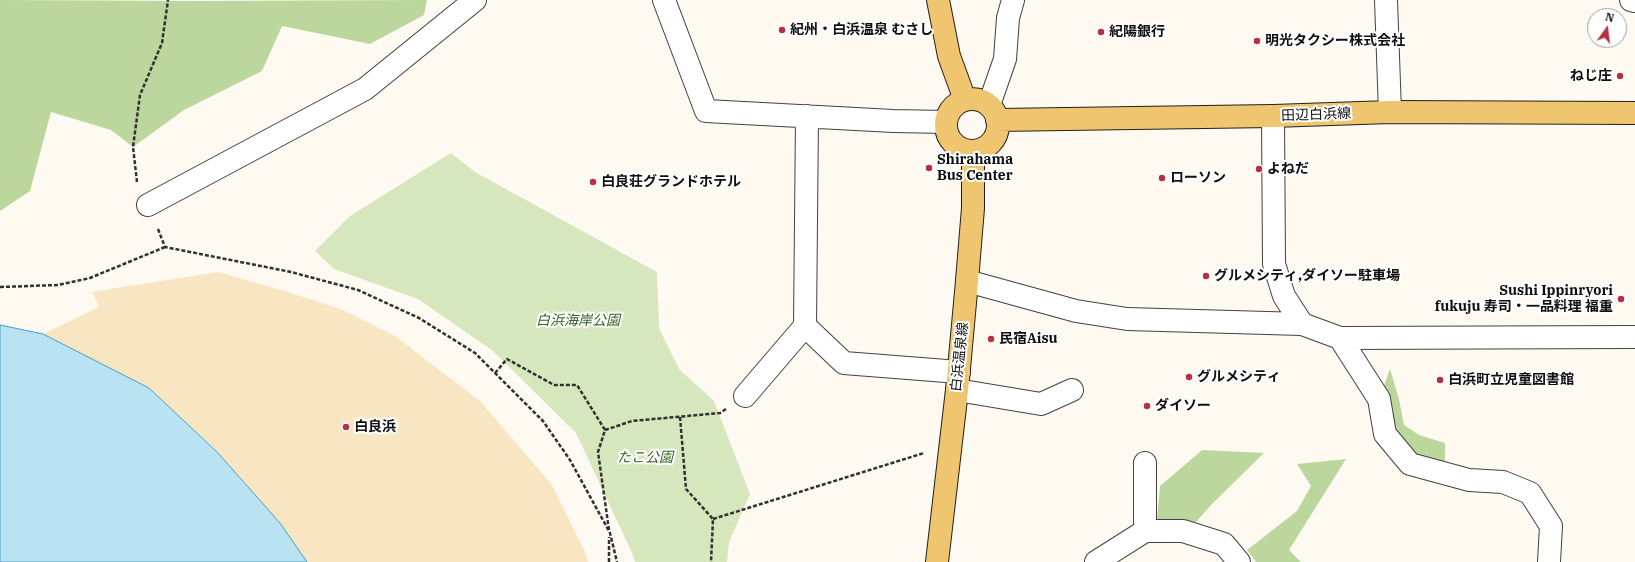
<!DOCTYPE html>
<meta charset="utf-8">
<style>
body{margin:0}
#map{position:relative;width:1635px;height:562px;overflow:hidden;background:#fefaf1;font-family:"IBM Plex Serif",serif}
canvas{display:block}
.north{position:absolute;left:1587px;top:8px;width:40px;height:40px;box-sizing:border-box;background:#fff;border:1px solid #9f9f9f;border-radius:50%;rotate:14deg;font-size:11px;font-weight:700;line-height:16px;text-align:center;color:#0f0f0f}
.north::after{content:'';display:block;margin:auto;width:14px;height:18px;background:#b72f42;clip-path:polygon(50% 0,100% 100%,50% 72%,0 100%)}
</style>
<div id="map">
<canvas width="1635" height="562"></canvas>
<div class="north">N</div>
</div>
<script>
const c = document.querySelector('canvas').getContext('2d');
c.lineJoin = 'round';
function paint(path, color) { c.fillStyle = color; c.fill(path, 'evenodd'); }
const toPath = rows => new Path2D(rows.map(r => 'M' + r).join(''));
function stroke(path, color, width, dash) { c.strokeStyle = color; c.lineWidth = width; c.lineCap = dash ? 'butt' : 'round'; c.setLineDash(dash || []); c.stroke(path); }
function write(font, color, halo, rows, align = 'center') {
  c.font = font + ' "IBM Plex Serif","Noto Sans JP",serif'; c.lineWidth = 4; c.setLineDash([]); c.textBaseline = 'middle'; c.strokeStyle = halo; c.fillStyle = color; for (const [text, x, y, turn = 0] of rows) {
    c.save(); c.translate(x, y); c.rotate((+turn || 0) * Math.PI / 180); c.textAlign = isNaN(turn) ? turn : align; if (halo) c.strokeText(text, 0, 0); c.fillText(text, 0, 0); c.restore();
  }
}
paint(toPath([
 [451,153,475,172,657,272,659,328,679,369,714,401,750,494,729,542,727,562,635,562,632,553,576,433,493,351,418,299,334,269,315,251,350,216]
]), '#d7e7bd');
paint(toPath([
 [0,0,197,1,427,0,424,15,370,44,282,26,262,71,184,110,133,147,111,130,51,112,30,191,0,211],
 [1390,369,1399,399,1404,425,1419,435,1445,443,1445,468,1410,464,1379,399],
 [1202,450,1264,453,1212,504,1195,523,1157,519,1160,486],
 [1346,459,1289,550,1301,562,1256,562,1247,550,1297,511,1311,486,1297,464]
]), '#bcd79d');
paint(toPath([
 [218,272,275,288,341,309,395,336,480,401,552,485,584,550,588,562,307,562,280,523,218,453,149,388,43,334,99,307,92,292]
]), '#f7e6c1');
const water = toPath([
 [0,325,43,334,149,388,218,453,280,523,307,562,0,562,0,325]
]);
paint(water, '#b9e2f2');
stroke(water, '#459ec5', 1);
const minor = toPath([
 [664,0,706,111,893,121,946,122],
 [1386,0,1390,112],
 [1631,0,1635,1],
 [989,105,1005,59,1008,18,1013,0],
 [1273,116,1274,264,1284,296,1302,324],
 [148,205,365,89,475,0],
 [967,281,1076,311,1127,319,1302,324,1340,338,1635,337],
 [805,326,844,363,959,372],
 [1340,338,1379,399,1385,434,1410,464,1469,480,1503,482,1530,493,1551,526,1549,562],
 [957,390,1041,404,1072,390],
 [745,396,805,326,807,116],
 [1145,531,1145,463],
 [1096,562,1145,531,1183,531,1224,544,1239,562]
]);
const major = toPath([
 [938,0,949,56,965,100],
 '946 125a26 26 0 1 1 52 0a26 26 0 1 1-52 0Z',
 [997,120,1273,116,1390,112,1635,113],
 [937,562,957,390,967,281,973,208,973,151]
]);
stroke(minor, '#424242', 24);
stroke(major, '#202020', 24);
stroke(toPath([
 [137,182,133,147,140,95,162,43,168,0],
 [158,229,165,247,291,272,358,290,419,318,475,353,543,421,570,460,610,533,617,562],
 [0,287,58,285,90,278,165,247],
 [495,373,507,359,554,385,577,385,605,430,598,452,609,530],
 [680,417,686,489,713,519,711,562],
 [605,430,632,421,720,413,726,409],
 [713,519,924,453],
 [609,562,609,537]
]), '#313131', 2.5, [4, 2]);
stroke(minor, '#fff', 22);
stroke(major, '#f0c570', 22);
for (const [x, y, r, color] of [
 [782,30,4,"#b72f42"],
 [1101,32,4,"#b72f42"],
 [1257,41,4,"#b72f42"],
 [1620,76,4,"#b72f42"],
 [929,168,4,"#b72f42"],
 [1259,169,4,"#b72f42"],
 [1162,178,4,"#b72f42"],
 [593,182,4,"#b72f42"],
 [1206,276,4,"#b72f42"],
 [1621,299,4,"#b72f42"],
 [991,339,4,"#b72f42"],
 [1189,377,4,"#b72f42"],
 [1440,380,4,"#b72f42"],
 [1147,406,4,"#b72f42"],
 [346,427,4,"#b72f42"]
]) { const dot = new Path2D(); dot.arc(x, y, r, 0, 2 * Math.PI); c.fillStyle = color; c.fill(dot); stroke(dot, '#fff', 1.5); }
write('bold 14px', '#0f0f0f', '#fff', [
 ["紀州・白浜温泉 むさし",790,30],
 ["紀陽銀行",1109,32],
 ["明光タクシー株式会社",1265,41],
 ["ねじ庄",1612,76,"right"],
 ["Shirahama",937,160],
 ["Bus Center",937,176],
 ["よねだ",1267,169],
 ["ローソン",1170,178],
 ["白良荘グランドホテル",601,182],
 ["グルメシティ,ダイソー駐車場",1214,276],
 ["Sushi Ippinryori",1613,291,"right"],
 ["fukuju 寿司・一品料理 福重",1613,307,"right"],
 ["民宿Aisu",999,339],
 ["グルメシティ",1197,377],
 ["白浜町立児童図書館",1448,380],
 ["ダイソー",1155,406],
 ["白良浜",354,427]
], 'left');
write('14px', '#0f0f0f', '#fff', [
 ["田辺白浜線",1316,115,-2],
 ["白浜温泉線",960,357,-84]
]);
write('italic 14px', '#366323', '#fff', [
 ["白浜海岸公園",578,321],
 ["たこ公園",645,458]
]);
</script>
